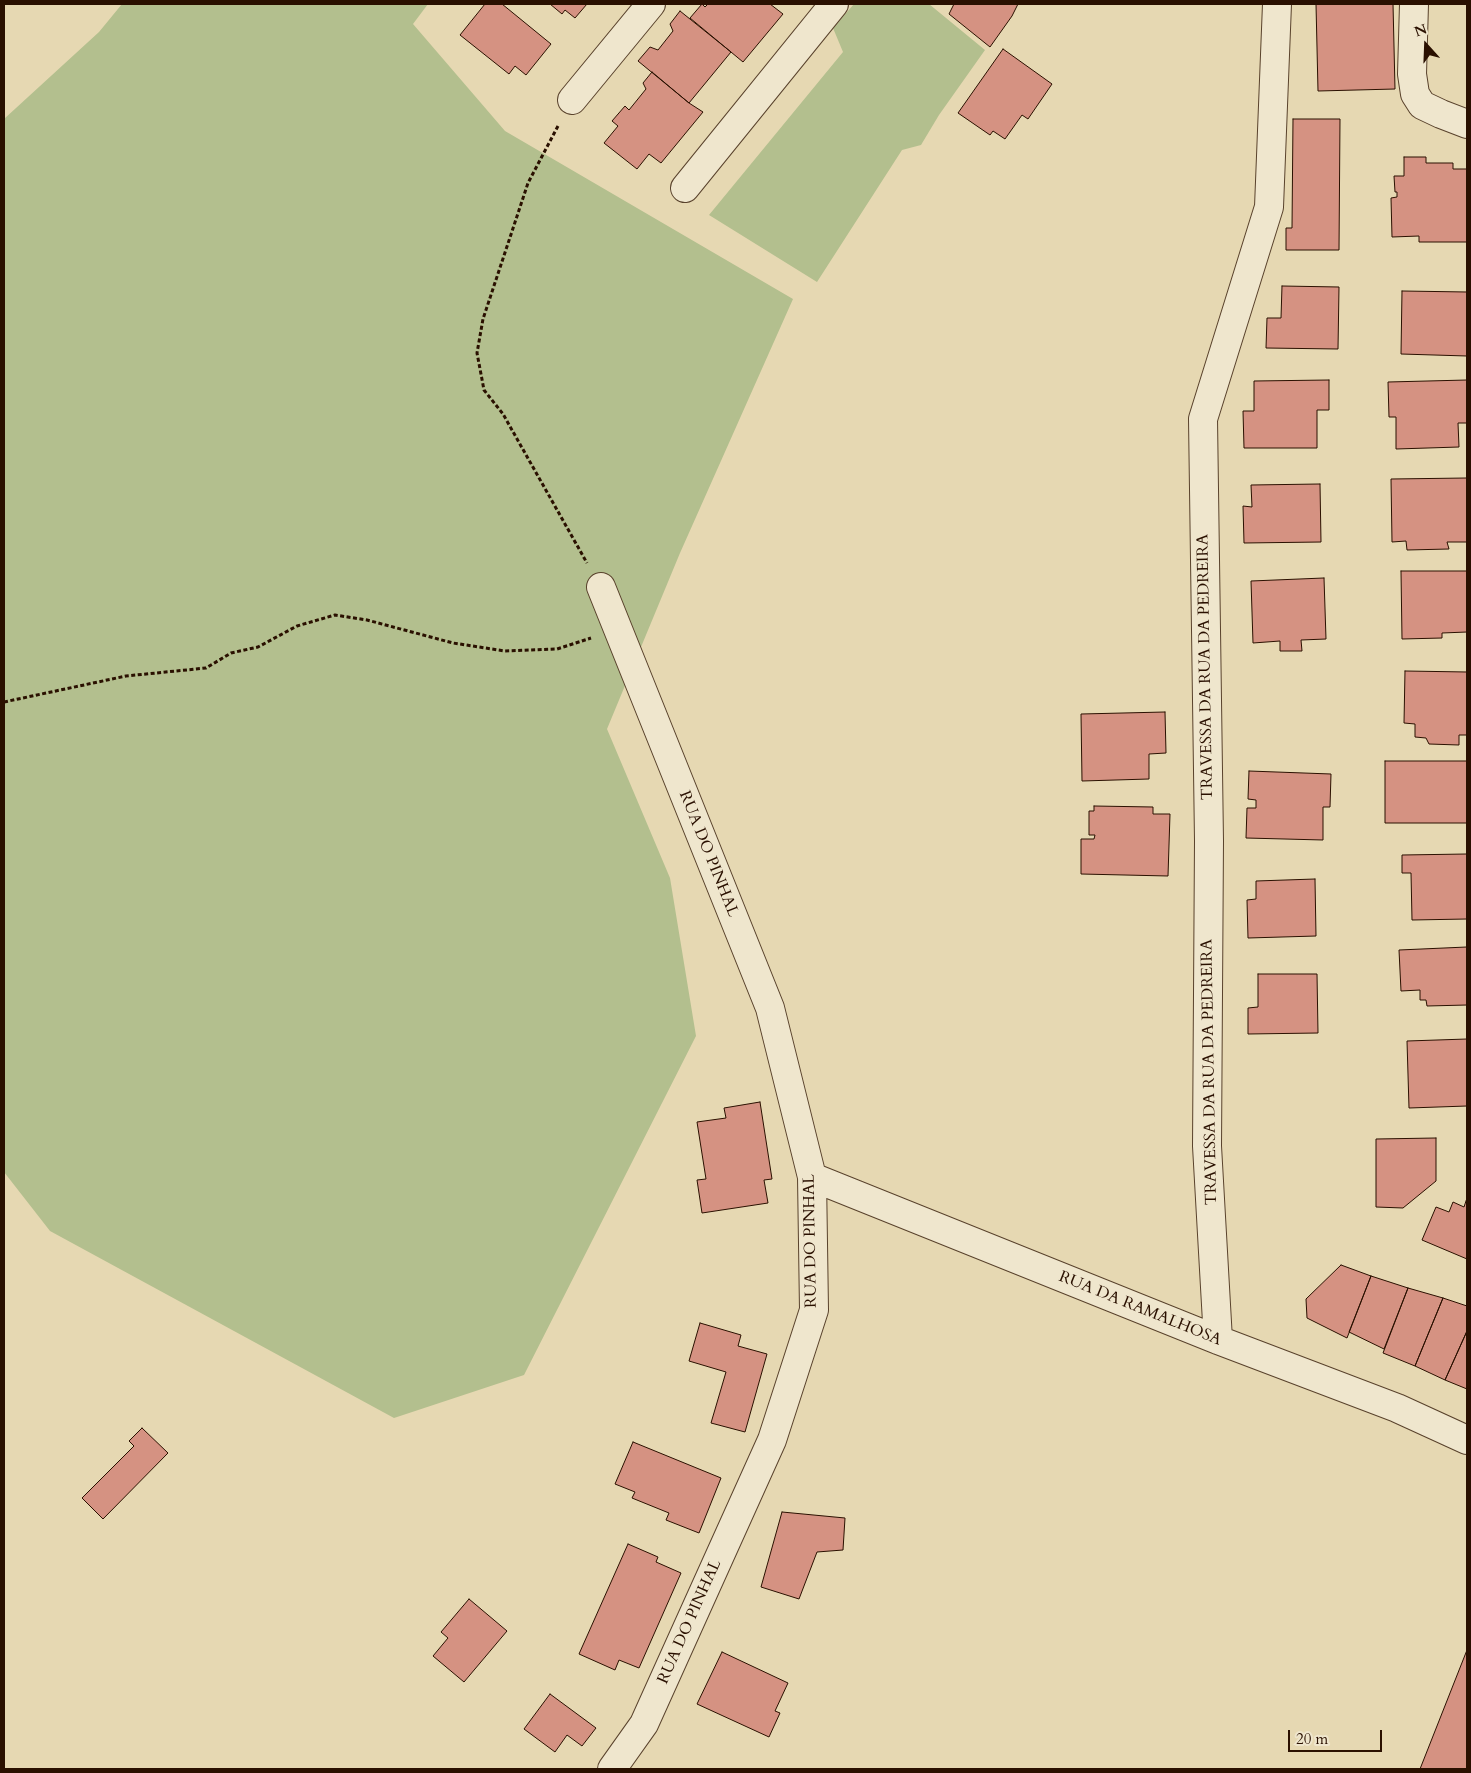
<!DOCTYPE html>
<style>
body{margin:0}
#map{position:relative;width:1471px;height:1773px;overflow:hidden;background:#e6d8b2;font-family:Cardo,serif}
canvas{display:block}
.frame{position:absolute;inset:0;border:5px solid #2a1000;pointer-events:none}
.north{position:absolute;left:1401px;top:20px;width:50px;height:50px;-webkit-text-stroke:4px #efe6cd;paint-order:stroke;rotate:340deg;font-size:14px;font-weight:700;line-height:20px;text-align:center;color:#2a1000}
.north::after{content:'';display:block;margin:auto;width:18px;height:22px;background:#2a1000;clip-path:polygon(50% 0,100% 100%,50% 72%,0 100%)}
.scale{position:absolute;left:1288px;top:1730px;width:94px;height:22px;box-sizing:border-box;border:2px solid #2a1000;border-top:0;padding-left:6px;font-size:15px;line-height:18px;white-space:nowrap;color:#2a1000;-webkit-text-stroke:4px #efe6cd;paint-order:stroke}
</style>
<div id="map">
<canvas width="1471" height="1773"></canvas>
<div class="frame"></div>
<div class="north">N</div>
<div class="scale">20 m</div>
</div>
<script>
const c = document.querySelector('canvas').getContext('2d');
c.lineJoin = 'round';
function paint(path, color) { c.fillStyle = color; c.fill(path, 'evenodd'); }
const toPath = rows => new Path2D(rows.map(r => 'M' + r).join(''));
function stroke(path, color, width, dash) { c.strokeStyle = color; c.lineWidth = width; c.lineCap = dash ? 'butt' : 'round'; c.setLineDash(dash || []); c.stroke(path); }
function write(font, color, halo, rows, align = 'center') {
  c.font = font + ' Cardo,serif'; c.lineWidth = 4.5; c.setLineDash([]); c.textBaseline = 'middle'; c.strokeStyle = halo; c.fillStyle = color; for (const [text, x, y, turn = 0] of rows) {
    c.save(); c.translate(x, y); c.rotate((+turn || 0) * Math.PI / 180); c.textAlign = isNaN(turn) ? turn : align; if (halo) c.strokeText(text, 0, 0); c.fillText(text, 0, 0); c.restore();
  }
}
paint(toPath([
 [122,4,428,4,413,24,505,131,793,299,680,553,607,729,670,878,696,1036,524,1375,394,1418,50,1231,4,1172,4,119,99,32],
 [854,4,929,4,985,50,939,115,921,145,902,150,817,282,709,215,843,52,833,28]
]), '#b3bf8e');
const building = toPath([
 [485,4,502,4,551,44,526,75,515,66,509,74,460,35,485,4],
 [550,4,587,4,575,18,565,10,562,14,550,4],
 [702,4,705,7,708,4,770,4,783,14,743,62,690,18,702,4],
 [954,4,1018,4,1012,16,990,47,949,14,954,4],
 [1316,4,1393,4,1395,89,1318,91,1316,4],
 [680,11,731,52,689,103,638,61,650,47,658,50,673,31,670,24,680,11],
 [1003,49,1052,84,1028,119,1022,115,1005,139,993,131,990,135,958,113,1003,49],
 [652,72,689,103,703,112,661,163,649,154,637,169,604,143,618,126,612,121,625,106,629,110,646,89,643,83,652,72],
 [1293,119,1340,119,1339,250,1286,250,1286,228,1292,228,1293,119],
 [1404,157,1426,157,1426,163,1453,163,1453,169,1467,169,1467,242,1419,242,1419,236,1392,237,1391,198,1397,197,1397,192,1395,192,1394,176,1404,176,1404,157],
 [1282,286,1339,287,1338,349,1266,348,1267,318,1281,318,1282,286],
 [1402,291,1467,292,1467,356,1401,354,1402,291],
 [1329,380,1329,410,1317,410,1317,448,1244,448,1243,411,1254,411,1254,381,1329,380],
 [1467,380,1467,423,1458,423,1459,447,1396,449,1396,417,1389,417,1388,382,1467,380],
 [1467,478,1467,542,1447,542,1449,549,1407,550,1406,541,1392,542,1391,479,1467,478],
 [1320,484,1321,542,1244,543,1243,506,1252,507,1251,485,1320,484],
 [1401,571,1467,571,1467,632,1442,633,1442,638,1402,639,1401,571],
 [1324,578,1326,639,1301,640,1302,651,1280,651,1280,641,1253,643,1251,581,1324,578],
 [1405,671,1467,672,1467,735,1459,735,1459,745,1429,744,1426,738,1415,737,1415,724,1404,723,1405,671],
 [1165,712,1166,753,1149,754,1149,779,1082,781,1081,714,1165,712],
 [1385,761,1467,761,1467,823,1385,823,1385,761],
 [1249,771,1331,774,1330,807,1323,807,1323,840,1246,838,1247,808,1256,808,1256,800,1248,799,1249,771],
 [1094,806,1153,807,1153,814,1170,814,1168,876,1081,874,1081,839,1094,839,1095,835,1089,835,1089,811,1094,811,1094,806],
 [1467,854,1467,919,1412,920,1411,873,1402,873,1402,855,1467,854],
 [1315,879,1316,936,1248,938,1247,900,1256,899,1256,881,1315,879],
 [1467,947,1467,1005,1427,1006,1426,1000,1420,1000,1420,990,1401,991,1399,950,1467,947],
 [1258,974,1317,974,1318,1033,1248,1034,1248,1008,1258,1007,1258,974],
 [1467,1039,1467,1106,1409,1108,1407,1041,1467,1039],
 [760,1102,772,1179,764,1180,768,1203,702,1213,697,1180,706,1179,697,1122,726,1118,724,1108,760,1102],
 [1436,1138,1436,1181,1403,1208,1376,1207,1376,1139,1436,1138],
 [1467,1198,1467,1259,1422,1240,1436,1207,1449,1212,1453,1202,1464,1207,1467,1198],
 [1341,1265,1371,1276,1347,1338,1307,1318,1306,1299,1341,1265],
 [1371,1276,1408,1288,1384,1349,1349,1332,1371,1276],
 [1408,1288,1443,1298,1415,1366,1383,1353,1408,1288],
 [1443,1298,1467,1306,1467,1331,1445,1380,1415,1366,1443,1298],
 [700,1323,741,1335,738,1346,767,1354,745,1432,711,1423,726,1372,689,1361,700,1323],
 [1467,1331,1467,1389,1445,1380,1467,1331],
 [142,1428,168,1453,103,1519,82,1498,134,1446,129,1441,142,1428],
 [633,1442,721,1478,699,1533,666,1520,669,1513,632,1498,635,1492,615,1484,633,1442],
 [782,1512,845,1518,843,1550,817,1552,799,1599,761,1587,782,1512],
 [628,1544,658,1557,656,1562,681,1573,639,1668,619,1660,615,1670,579,1654,628,1544],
 [469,1599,507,1631,464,1682,433,1656,448,1638,441,1632,469,1599],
 [1467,1650,1467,1769,1420,1769,1467,1650],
 [722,1652,788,1683,775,1711,780,1713,769,1737,697,1704,722,1652],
 [550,1694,596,1728,582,1746,567,1735,555,1752,524,1729,550,1694]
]);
paint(building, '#d59282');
stroke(building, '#2a1000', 1);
const minor = toPath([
 [1414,4,1412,74,1415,94,1422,105,1441,114,1467,124],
 [572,100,651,4],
 [685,188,834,4],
 [601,587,770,1008,812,1177,814,1310,772,1440,644,1724,612,1769],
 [812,1177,1218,1340,1397,1408,1467,1440],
 [1218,1340,1207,1146,1209,841,1203,419,1269,207,1277,4]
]);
stroke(minor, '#59422c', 30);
stroke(toPath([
 [558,126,528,183,483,319,477,353,484,390,503,414,587,563],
 [4,702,126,676,206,668,231,653,258,647,297,626,335,615,367,620,453,643,505,651,557,649,591,638]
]), '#2a1000', 3, [4, 2.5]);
stroke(minor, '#efe6cd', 28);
write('16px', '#2a1000', '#efe6cd', [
 ["TRAVESSA DA RUA DA PEDREIRA",1206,667,-91],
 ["RUA DO PINHAL",708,854,68],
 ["TRAVESSA DA RUA DA PEDREIRA",1210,1072,-91],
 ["RUA DO PINHAL",811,1241,-91],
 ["RUA DA RAMALHOSA",1140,1309,22],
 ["RUA DO PINHAL",690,1622,-66]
]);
</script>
